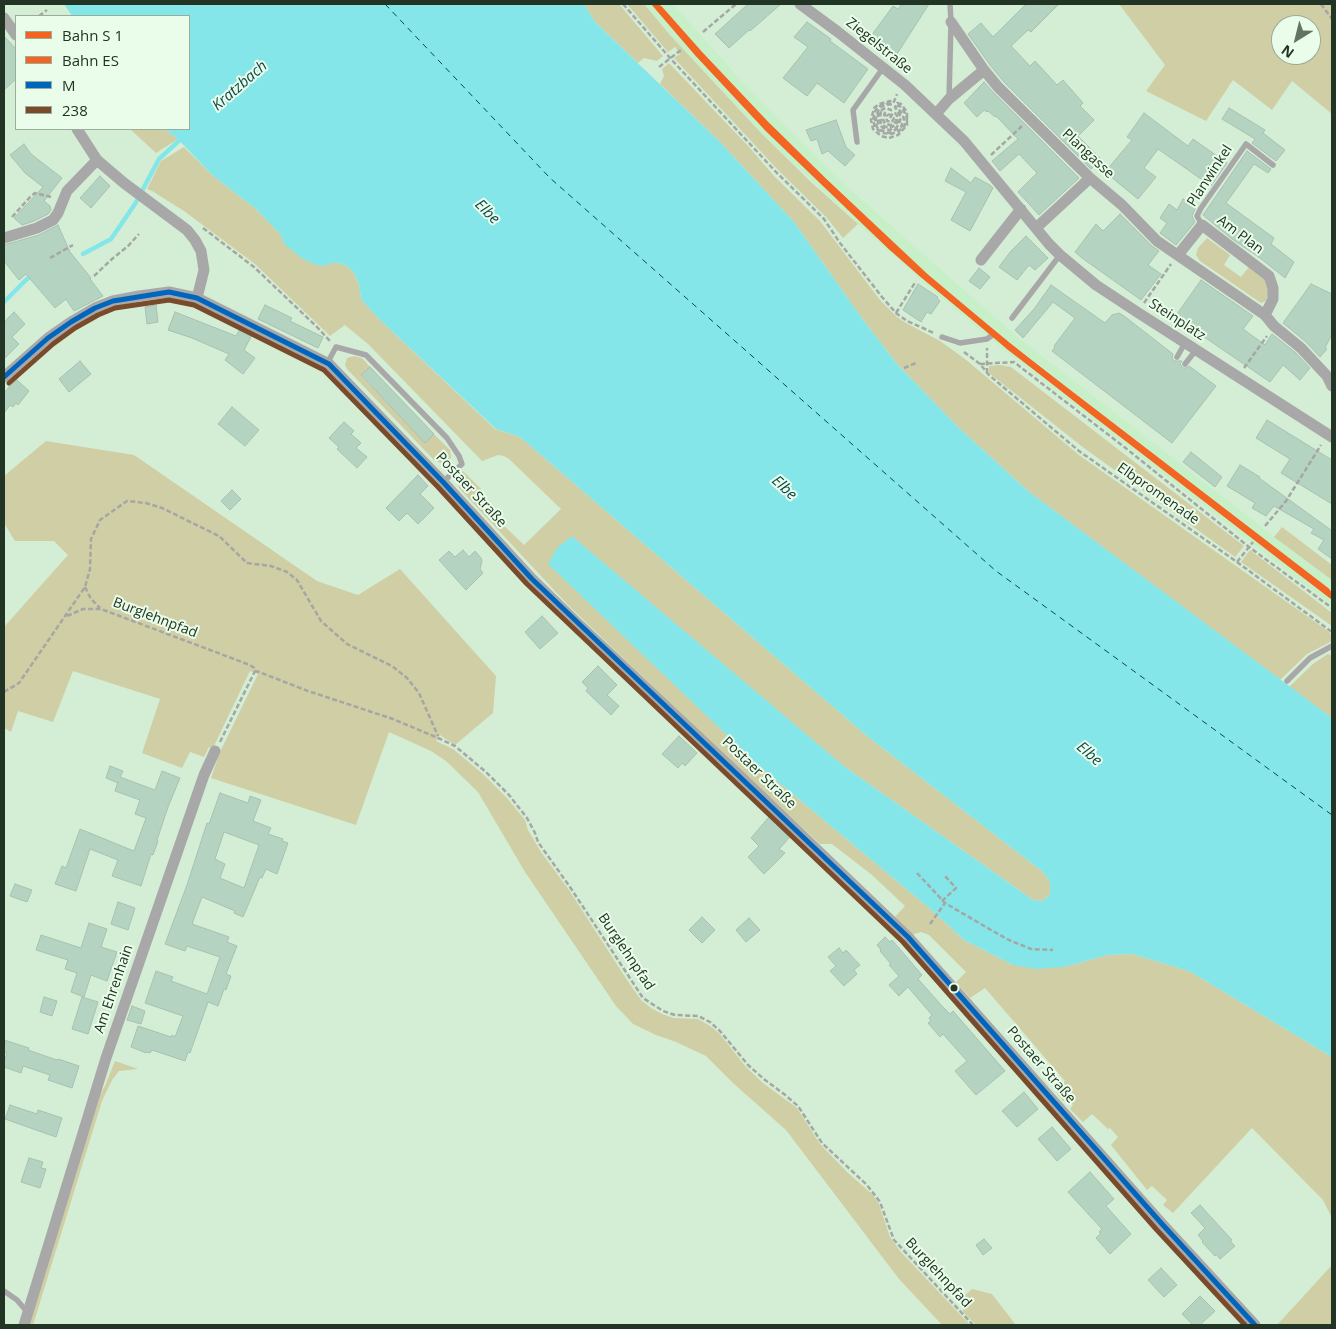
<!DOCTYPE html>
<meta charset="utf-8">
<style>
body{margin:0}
#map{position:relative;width:1336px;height:1329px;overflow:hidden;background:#d4eed5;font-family:"Open Sans",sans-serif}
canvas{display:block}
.frame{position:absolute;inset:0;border:5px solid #223423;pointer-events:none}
.legend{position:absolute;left:15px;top:15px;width:175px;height:115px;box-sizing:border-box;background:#eafdeb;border:1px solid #9aad9b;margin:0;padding:6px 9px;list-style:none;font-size:15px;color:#223423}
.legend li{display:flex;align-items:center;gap:10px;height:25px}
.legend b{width:25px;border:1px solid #9aad9b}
.north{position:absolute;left:1271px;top:15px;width:50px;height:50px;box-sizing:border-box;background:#eafdeb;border:1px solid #9aad9b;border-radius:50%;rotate:216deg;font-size:14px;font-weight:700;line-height:20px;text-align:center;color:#223423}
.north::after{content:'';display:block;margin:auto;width:18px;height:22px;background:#607561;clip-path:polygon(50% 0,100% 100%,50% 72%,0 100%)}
</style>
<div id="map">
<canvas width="1336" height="1329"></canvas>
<div class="frame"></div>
<ul class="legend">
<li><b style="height:6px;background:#f36421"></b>Bahn S 1</li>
<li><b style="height:6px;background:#f26522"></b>Bahn ES</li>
<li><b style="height:6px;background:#0065bd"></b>M</li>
<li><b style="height:6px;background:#7a4b2a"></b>238</li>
</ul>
<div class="north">N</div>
</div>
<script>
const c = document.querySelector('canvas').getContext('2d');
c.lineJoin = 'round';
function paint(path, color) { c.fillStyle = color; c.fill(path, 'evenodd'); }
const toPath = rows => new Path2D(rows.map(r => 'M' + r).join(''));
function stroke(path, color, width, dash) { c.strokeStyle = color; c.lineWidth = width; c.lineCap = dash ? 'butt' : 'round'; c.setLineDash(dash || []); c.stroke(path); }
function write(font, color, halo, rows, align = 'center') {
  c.font = font + ' "Open Sans",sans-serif'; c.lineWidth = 4; c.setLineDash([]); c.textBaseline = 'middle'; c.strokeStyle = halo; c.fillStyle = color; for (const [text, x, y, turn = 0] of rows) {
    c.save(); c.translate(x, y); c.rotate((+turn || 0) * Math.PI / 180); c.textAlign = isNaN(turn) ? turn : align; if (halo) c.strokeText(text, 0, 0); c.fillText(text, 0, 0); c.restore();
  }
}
paint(toPath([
 [644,4,673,4,740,79,804,145,837,177,916,248,1019,338,1267,531,1332,580,1332,606,1005,351,937,294,858,224,762,134,670,35]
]), '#c7f0c9');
paint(toPath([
 [584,4,619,4,663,56,657,61,644,58,638,63,595,22],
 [627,4,644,4,670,35,762,134,811,182,858,224,843,238,826,217,778,170,674,58,680,54,675,47,668,52],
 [1119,4,1332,4,1332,114,1292,81,1272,110,1233,80,1206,121,1146,91,1165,65],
 [1281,25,1311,25,1311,55,1281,55],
 [669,63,749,147,774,176,820,221,880,300,897,317,906,323,940,341,965,359,1079,455,1328,631,1332,636,1332,641,1307,654,1280,680,1028,491,958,427,897,364,861,317,794,222,721,143,660,84,664,76,662,69],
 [130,129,165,129,178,139,156,153],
 [184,147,212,175,256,209,281,235,284,244,331,263,338,263,347,266,354,273,359,284,361,299,379,319,495,429,520,437,867,736,1043,872,1050,882,1050,894,1043,901,1033,900,845,767,548,563,758,765,935,913,964,940,1013,965,1064,967,1108,955,1132,954,1189,971,1332,1057,1332,1218,1323,1200,1252,1128,1173,1213,1163,1205,1167,1200,1152,1186,1147,1190,1111,1145,1118,1137,1110,1128,1108,1129,1092,1114,1083,1122,1070,1109,1073,1105,1067,1099,1063,1101,1056,1092,1065,1081,985,988,970,998,956,982,966,972,929,935,921,932,911,935,894,918,905,906,872,875,832,844,820,844,744,774,568,605,459,488,458,483,458,477,463,471,481,489,474,497,524,545,561,509,509,459,504,456,498,455,482,461,368,344,345,325,330,336,255,264,184,211,152,191,147,189,161,161],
 [1207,238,1230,255,1224,265,1241,277,1249,267,1268,282,1270,290,1266,301,1261,303,1200,261,1196,255,1198,248],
 [354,356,362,358,370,367,361,376,425,442,434,434,450,450,451,457,449,462,443,464,434,460,347,369,345,365,347,358],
 [1000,365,1011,367,1244,546,1235,557,1084,448,989,373,989,366],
 [46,441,134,455,317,581,358,595,400,569,496,676,493,713,455,745,440,735,436,741,453,749,483,774,507,798,525,820,528,830,541,852,569,890,627,980,641,1000,651,1008,662,1014,674,1018,698,1019,710,1026,719,1033,746,1067,763,1083,797,1108,820,1144,848,1173,873,1195,879,1204,890,1237,900,1251,970,1325,942,1325,899,1279,786,1130,733,1083,706,1056,676,1042,656,1035,633,1024,616,1006,525,872,478,792,446,761,431,751,389,732,356,825,211,778,220,752,258,674,250,671,213,748,209,747,204,757,190,752,182,768,142,753,160,699,73,671,53,722,18,711,11,732,4,728,4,627,68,555,54,541,15,541,4,523,4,476],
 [1282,527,1332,565,1332,580,1274,537],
 [1250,550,1332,613,1332,626,1241,562],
 [1328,654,1332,656,1332,718,1289,687,1314,663],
 [115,1061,138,1069,119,1071,112,1080,102,1101,33,1325,29,1325,101,1093,105,1086],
 [1332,1265,1332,1325,1277,1325],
 [972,1289,992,1294,1016,1325,976,1325,963,1312,963,1297]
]), '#d0cea4');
paint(toPath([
 [64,4,584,4,595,22,721,143,794,222,861,317,897,364,958,427,1028,491,1332,718,1332,1057,1189,971,1132,954,1108,955,1064,967,1036,969,1013,965,964,940,935,913,758,765,548,564,557,548,572,536,845,767,1033,900,1043,901,1050,894,1050,882,1043,872,867,736,520,437,496,429,379,319,361,299,359,284,354,273,347,266,338,263,331,263,325,266,316,265,303,259,284,244,281,235,256,209,212,175,178,139,165,129,189,129,189,16,72,16]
]), '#85e6e9');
stroke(toPath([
 [83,254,111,239,135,204,159,159,182,138],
 [4,302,27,279,34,275]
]), '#85e6e9', 4.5);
stroke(toPath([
 [385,4,550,178,996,571,1332,815]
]), '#0d474e', 1, [6, 5]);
const building = toPath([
 [748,4,781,4,750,31,749,30,729,48,715,34,748,4],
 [902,4,929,4,897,54,871,36,893,6,898,9,902,4],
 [1026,4,1059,4,1031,32,1028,30,1011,46,1030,66,1035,61,1057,85,1063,80,1083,103,1080,106,1094,120,1078,136,1101,159,1091,169,1004,82,990,65,968,34,981,23,993,37,1026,4],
 [807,22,831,39,830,41,868,69,844,103,817,83,807,96,783,78,808,47,794,37,807,22],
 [4,36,16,49,16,79,4,90,4,36],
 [984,82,993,92,1079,178,1039,215,1018,192,1037,173,1019,154,1000,171,992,161,1018,139,996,116,995,117,988,111,987,112,984,110,977,117,964,103,984,82],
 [1229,108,1265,130,1263,133,1285,150,1276,161,1252,143,1255,139,1222,119,1229,108],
 [1144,113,1188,146,1193,139,1227,163,1211,186,1158,149,1144,168,1156,177,1138,199,1105,172,1132,140,1127,137,1144,113],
 [836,120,846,147,855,155,845,166,828,151,822,154,817,139,811,141,806,130,836,120],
 [24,144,31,154,62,178,44,201,50,206,51,210,48,214,34,221,22,225,14,218,43,187,25,173,10,155,24,144],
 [1247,151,1271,169,1268,173,1254,164,1226,203,1274,238,1271,244,1294,262,1285,278,1260,258,1232,239,1203,215,1247,151],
 [951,168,971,183,975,177,990,185,993,188,970,231,951,220,966,192,945,181,951,168],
 [100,176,110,186,91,208,80,198,100,176],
 [1183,199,1196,207,1192,216,1195,222,1176,245,1160,233,1167,223,1160,218,1169,204,1177,210,1183,199],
 [1120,214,1152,246,1159,251,1148,265,1161,274,1141,300,1082,258,1075,252,1096,224,1103,231,1120,214],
 [58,225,70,252,91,278,90,279,103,296,74,311,66,299,55,308,26,274,19,280,4,261,4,245,39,235,58,225],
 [1026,236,1048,258,1035,270,1029,265,1017,280,999,267,1011,251,1026,236],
 [979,268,990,277,980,289,969,281,979,268],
 [1201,280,1253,316,1243,329,1265,345,1272,334,1296,353,1310,368,1300,380,1283,365,1270,382,1175,317,1201,280],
 [918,284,938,297,937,298,940,301,931,314,927,312,921,322,903,310,918,284],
 [1311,284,1332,294,1332,334,1325,348,1327,349,1320,357,1306,342,1283,323,1311,284],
 [1051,285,1105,323,1112,315,1119,313,1124,316,1173,354,1172,358,1174,361,1182,361,1180,364,1183,368,1186,368,1189,366,1216,386,1172,443,1052,351,1055,347,1054,346,1075,318,1053,302,1023,338,1015,330,1034,309,1051,285],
 [156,305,158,322,147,324,145,307,156,305],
 [265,305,292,318,290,321,323,337,318,348,258,319,265,305],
 [14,312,25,324,12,337,19,344,4,359,4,322,14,312],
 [175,312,236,336,240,329,252,335,244,350,255,358,243,374,225,360,229,354,192,338,168,330,175,312],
 [80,361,91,374,69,392,59,379,80,361],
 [370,367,434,434,425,443,361,375,370,367],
 [16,379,29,391,18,405,16,403,13,407,10,405,4,413,4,393,16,379],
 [232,407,259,430,245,446,218,424,232,407],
 [1267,420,1332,460,1332,504,1281,473,1290,459,1256,438,1267,420],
 [344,422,354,431,351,434,361,443,356,448,367,457,357,468,337,449,339,447,329,438,344,422],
 [1191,452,1222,477,1215,487,1183,462,1191,452],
 [1240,465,1260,477,1259,478,1331,530,1332,529,1332,559,1318,549,1324,540,1311,533,1314,529,1274,506,1266,516,1252,508,1255,503,1227,486,1240,465],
 [418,475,428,486,420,494,434,508,418,524,407,513,399,521,386,508,418,475],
 [232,490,241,499,230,510,221,501,232,490],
 [463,550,469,557,475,551,481,558,482,561,480,569,483,573,466,590,439,560,449,551,455,557,463,550],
 [542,616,558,633,540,649,525,632,542,616],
 [598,666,617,685,607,695,619,706,611,715,586,691,588,688,582,682,598,666],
 [679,736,697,753,685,766,682,763,678,768,662,754,679,736],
 [110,766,123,771,120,777,155,790,162,771,180,778,168,807,157,840,158,841,153,855,151,854,141,886,112,876,118,860,90,849,76,891,55,884,62,866,66,868,80,829,134,851,146,818,135,814,140,800,115,791,118,782,118,783,106,778,110,766],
 [220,793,248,803,250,796,261,800,253,821,271,828,268,834,283,839,282,841,288,843,277,874,266,869,262,878,260,877,243,917,234,913,235,911,202,897,192,924,229,937,227,942,237,946,226,974,231,976,226,990,224,989,218,1006,208,1002,190,1053,188,1052,185,1061,152,1050,150,1053,147,1052,146,1053,131,1047,138,1026,171,1037,172,1035,175,1037,183,1016,145,1003,156,971,173,977,171,981,207,994,216,968,220,957,187,946,185,951,165,944,187,885,207,823,209,824,220,793],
 [224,832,259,845,244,888,220,878,225,864,215,859,224,832],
 [769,817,790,837,779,849,785,853,764,874,748,857,759,846,751,838,769,817],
 [15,884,32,890,27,902,10,896,15,884],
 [118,902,135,908,128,930,111,924,118,902],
 [702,917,715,930,702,943,689,930,702,917],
 [749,918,760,930,746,942,736,930,749,918],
 [89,923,107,929,101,947,117,952,107,981,91,975,84,997,71,992,77,973,65,969,68,960,36,950,41,935,81,948,89,923],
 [885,937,890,942,892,940,922,975,918,979,942,1006,950,1014,953,1011,1005,1071,976,1095,955,1071,967,1061,943,1034,940,1037,928,1023,931,1021,929,1018,932,1015,908,987,899,996,889,985,899,976,889,965,891,964,880,951,881,950,877,945,885,937],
 [839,948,843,953,846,950,860,965,854,970,857,974,844,986,830,971,836,966,828,957,839,948],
 [44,997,57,1001,52,1016,40,1012,44,997],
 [82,997,98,1002,88,1034,72,1029,82,997],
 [132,1006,145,1011,141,1024,127,1020,132,1006],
 [4,1040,29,1048,28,1050,57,1060,58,1059,79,1066,72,1088,48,1080,50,1075,23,1066,21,1073,4,1067,4,1062,7,1053,4,1052,4,1040],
 [1024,1092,1038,1109,1017,1127,1002,1111,1024,1092],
 [10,1105,37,1114,38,1110,62,1118,56,1137,5,1119,10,1105],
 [1052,1127,1071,1149,1057,1161,1038,1139,1052,1127],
 [29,1158,43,1162,41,1168,46,1169,40,1188,21,1182,29,1158],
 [1090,1172,1114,1199,1106,1206,1131,1234,1110,1254,1096,1238,1101,1233,1099,1232,1102,1229,1068,1192,1090,1172],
 [1200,1205,1232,1240,1230,1241,1235,1246,1220,1259,1216,1254,1215,1256,1202,1242,1203,1241,1198,1235,1205,1228,1191,1213,1200,1205],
 [984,1239,992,1248,983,1255,976,1245,984,1239],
 [1161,1268,1177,1285,1164,1297,1148,1280,1161,1268],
 [1200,1296,1215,1311,1200,1325,1193,1325,1182,1314,1200,1296]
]);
paint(building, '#b4d4c1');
stroke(building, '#a8c0b0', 1);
stroke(toPath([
 [623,4,670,58,777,173,824,219,840,243,882,297,896,313,907,321,934,333],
 [1321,4,1332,19],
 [39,16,47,10],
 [703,32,736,4],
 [659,67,681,50],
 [890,118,893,113,895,113,898,117,897,123,892,127,889,128,886,127,881,124,880,117,881,112,883,112,885,113,883,119,884,122,886,124,890,125,894,124,896,121,896,118,894,118,892,122,887,121,886,116,890,114,891,110,886,108,883,109,878,114,878,123,883,128,889,130,896,128,899,124,901,117,895,107,897,103,901,104,907,112,907,125,898,135,889,138,881,136,873,129,871,120,874,108,879,104,890,101,892,103,882,104,875,111,873,120,875,127,882,133,891,134,899,131,905,125,907,119,905,113,900,106,898,106,898,108,902,114,904,119,901,127,889,133,880,130,877,127,875,122,877,114,880,107,885,105,893,104,897,94],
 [991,155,1022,126],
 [12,217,31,196,35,193,51,197],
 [203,228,254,267,317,327,330,341],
 [50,258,73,245],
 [94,276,112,259,128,246,139,234],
 [1144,303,1171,264],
 [896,313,916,281],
 [964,352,980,364,989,375,1079,451,1237,562,1332,632],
 [980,364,1014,362,1123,446,1249,547,1332,608],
 [904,368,916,363],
 [1244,368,1267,336],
 [987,373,987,348],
 [1265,526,1286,501,1321,445],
 [1237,562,1253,542],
 [85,587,91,599,100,608],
 [67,616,83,609,101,609,250,665,254,668,255,671,259,672,308,691,393,719,438,738,455,746,486,772,509,795,527,818,535,833,538,842,570,887,643,998,663,1011,675,1015,698,1016,710,1022,720,1031,748,1065,765,1080,784,1094,798,1106,822,1143,867,1185,880,1202,894,1240,973,1325],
 [4,692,19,683,85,587,90,569,91,539,100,520,127,501,146,503,162,508,219,536,247,563,271,566,287,572,297,580,321,621,347,644,392,666,407,678,419,693,438,736],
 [220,742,255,671],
 [917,873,945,903,991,930,1009,940,1031,949,1053,950],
 [942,901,956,888,944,875],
 [930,924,945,903]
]), '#a4a7a4', 2.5, [5, 2.5]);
stroke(toPath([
 [949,99,951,22,950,4],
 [857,142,853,110,883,68],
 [1202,225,1197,216,1201,208,1246,144,1273,165],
 [1012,318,1060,255],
 [942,337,960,343,987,339,991,336],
 [1177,357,1185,343],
 [329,364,330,358,336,347,366,355,447,438,459,456,462,464,443,482],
 [1185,364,1196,350],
 [1287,681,1310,658,1332,646],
 [4,1291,17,1300,28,1313]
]), '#a9a8a9', 5.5);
stroke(toPath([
 [800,4,838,32,905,85,964,141,1049,244,1060,255,1096,285,1137,312,1332,437],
 [4,18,16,35],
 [951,22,984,70,998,87,1090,178,1122,205,1157,241,1265,315,1274,326,1301,348,1327,376,1332,386],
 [936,114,949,99,984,70],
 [77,129,97,160,124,183,187,230,195,240,201,251,204,270,197,298],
 [1036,228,1090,178],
 [4,238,37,228,53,220,58,213,67,191,97,160],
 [1178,255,1202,225,1269,276,1273,288,1273,299,1265,315],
 [981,260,1021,209],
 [4,377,48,338,71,322,95,308,113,301,139,296,169,292,197,298,329,364,443,482,532,579,575,621,740,776,908,937,1162,1224,1255,1325],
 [24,1325,106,1058,204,775,215,751]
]), '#a9a8a9', 11);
stroke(toPath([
 [4,377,48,338,71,322,95,308,113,301,169,292,197,298,329,364,443,482,532,579,908,937,1162,1224,1255,1325]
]), '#0065bd', 5);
stroke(toPath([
 [9,383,53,344,75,328,98,315,115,308,169,300,194,305,324,370,438,487,527,584,903,942,1156,1229,1245,1325]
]), '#7a4b2a', 5);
stroke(toPath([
 [655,4,698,54,767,128,892,248,924,276,1009,346,1090,410,1332,596]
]), '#f36421', 6);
stroke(toPath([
 [660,9,699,53,768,126,823,180,924,275,1008,346,1327,591]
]), '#f26522', 6);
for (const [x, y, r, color] of [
 [954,988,4.5,"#223423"]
]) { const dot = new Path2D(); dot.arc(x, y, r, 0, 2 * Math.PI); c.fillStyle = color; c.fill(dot); stroke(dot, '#eafdeb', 2); }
write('14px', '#223423', '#eafdeb', [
 ["Ziegelstraße",879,46,39],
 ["Plangasse",1088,154,43],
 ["Planwinkel",1210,176,-57],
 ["Am Plan",1240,235,37],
 ["Steinplatz",1177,320,33],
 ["Postaer Straße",471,490,47],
 ["Elbpromenade",1158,494,35],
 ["Burglehnpfad",155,618,21],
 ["Postaer Straße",759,773,44],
 ["Burglehnpfad",626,952,56],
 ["Am Ehrenhain",114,989,-71],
 ["Postaer Straße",1041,1065,49],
 ["Burglehnpfad",938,1273,47]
]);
write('italic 15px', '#0d474e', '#eafdeb', [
 ["Kratzbach",240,86,-41],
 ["Elbe",487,212,45],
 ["Elbe",784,488,43],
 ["Elbe",1089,754,41]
]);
</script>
